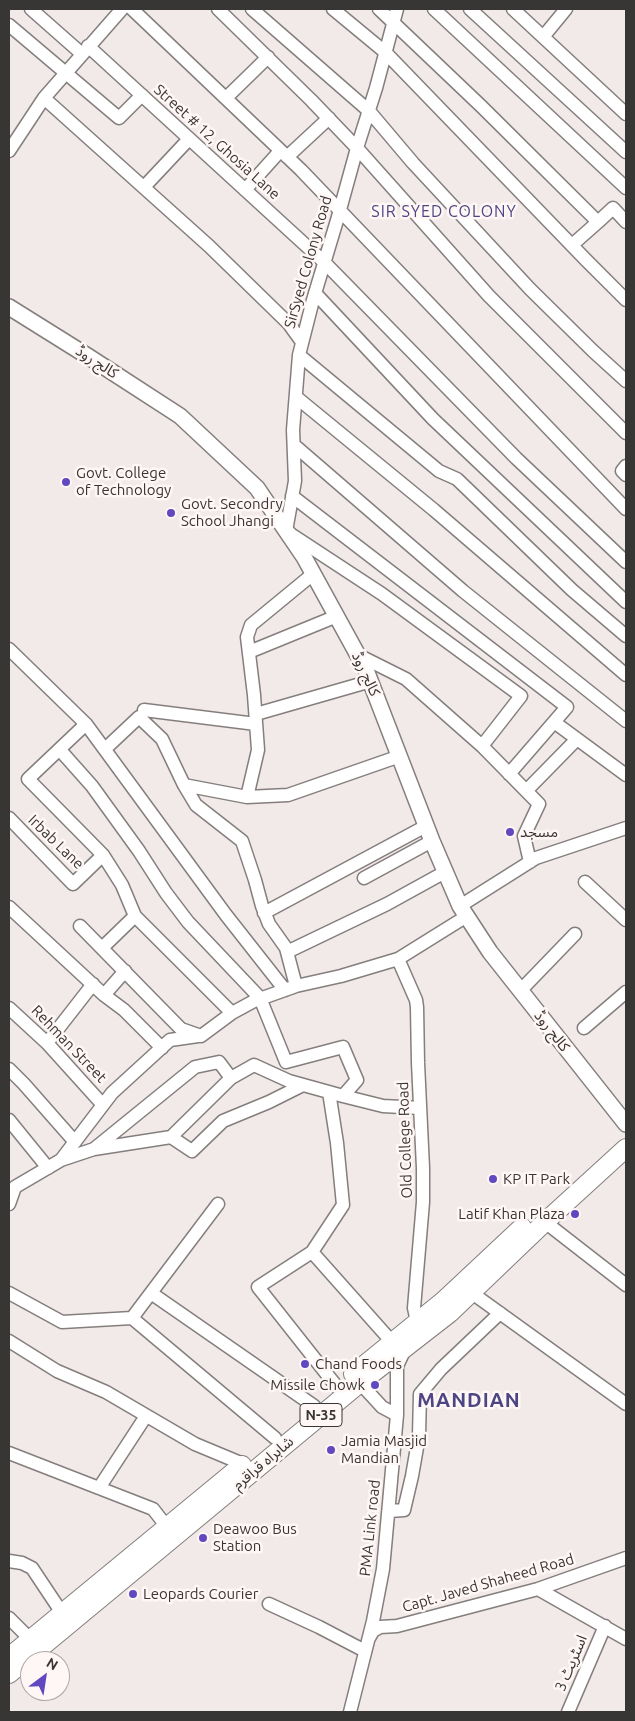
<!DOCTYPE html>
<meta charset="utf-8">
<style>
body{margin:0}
#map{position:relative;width:635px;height:1721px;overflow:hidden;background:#f1eae8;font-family:Ubuntu,sans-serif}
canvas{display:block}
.frame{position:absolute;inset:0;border:10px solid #383535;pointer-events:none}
.north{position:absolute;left:20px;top:1651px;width:50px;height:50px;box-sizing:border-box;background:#fef7f5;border:1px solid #afa9a8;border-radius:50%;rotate:31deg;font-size:14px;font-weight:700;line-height:20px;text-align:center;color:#383535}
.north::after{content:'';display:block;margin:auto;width:18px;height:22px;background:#6048c0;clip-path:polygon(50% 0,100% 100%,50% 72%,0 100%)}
</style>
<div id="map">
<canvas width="635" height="1721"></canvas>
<div class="frame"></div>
<div class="north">N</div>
</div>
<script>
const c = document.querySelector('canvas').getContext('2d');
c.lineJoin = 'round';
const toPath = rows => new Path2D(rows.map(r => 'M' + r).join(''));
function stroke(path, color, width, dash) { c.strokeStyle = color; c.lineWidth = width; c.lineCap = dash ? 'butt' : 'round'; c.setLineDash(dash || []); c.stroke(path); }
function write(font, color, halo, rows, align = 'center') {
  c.font = font + ' Ubuntu,"Noto Sans Arabic",sans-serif'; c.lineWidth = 5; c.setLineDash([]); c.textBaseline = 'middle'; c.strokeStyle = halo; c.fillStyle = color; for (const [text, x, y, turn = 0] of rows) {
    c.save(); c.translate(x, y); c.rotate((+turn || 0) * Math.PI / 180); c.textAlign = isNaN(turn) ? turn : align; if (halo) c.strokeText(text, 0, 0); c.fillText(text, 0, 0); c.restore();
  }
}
const minor = toPath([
 [31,9,82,54],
 [132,9,301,170,626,509],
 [218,9,311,100,357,148,489,296,626,433],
 [252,9,369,111,413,163,530,289,593,351,626,381],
 [333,9,385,52,586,260,626,300],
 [379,9,481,106,598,222,613,208,626,222],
 [397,9,376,88,357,148,338,217,313,300,299,355,293,430,295,481,286,531,382,594,521,696,482,746],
 [434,9,626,188],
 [470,9,626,152],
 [513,9,626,114],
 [9,25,119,118,142,95],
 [543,37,566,9],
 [88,46,324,262,516,458,626,562],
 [44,98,209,246,289,324,302,342],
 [226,98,268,57],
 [9,151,44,98,122,9],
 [287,157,329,118],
 [144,187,189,139],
 [245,190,280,151],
 [572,245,598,222],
 [315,293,433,419,626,602],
 [299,355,439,471,457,479,572,590,626,636],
 [296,397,434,510,626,675],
 [294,445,463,591,626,721],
 [626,466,622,471,626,475],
 [292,496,567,707,509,774],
 [9,649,86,724,226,915,285,990],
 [249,652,337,616],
 [358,655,406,679,482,746,539,804,524,836,530,862],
 [144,710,256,724],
 [256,714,371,681],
 [554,722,626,775],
 [86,724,28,779,103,855,122,885,135,916,232,1013],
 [105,749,139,717,162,739,184,785,247,797,258,750,254,695,247,637,251,625,313,574],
 [60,750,92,786,139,851,166,893,188,922,260,998,286,1062,343,1047,357,1080,343,1096],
 [184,785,196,805,242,841,255,880,262,906,269,924,286,948,296,986],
 [526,791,577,739],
 [247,797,288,795,400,756],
 [9,818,73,884,103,855],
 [364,878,432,841],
 [585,882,626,920],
 [460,906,536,858,626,828],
 [9,907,104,995,124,1010,162,1048],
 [264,913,426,826],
 [80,926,181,1029,201,1036,232,1013,254,1001,296,986,341,976,398,959,467,916],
 [102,948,135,916],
 [287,952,387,904,445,872],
 [398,959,416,1000,417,1007,418,1063,423,1168,423,1202,414,1308,417,1322],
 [520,991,575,934],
 [104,995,125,971],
 [9,1008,47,1043,103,1105],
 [584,1028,626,992],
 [47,1043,93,984],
 [9,1069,24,1084,75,1142],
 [329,1092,337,1143,343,1205,312,1252,258,1287,337,1387],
 [9,1120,48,1168],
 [171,1137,192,1151,223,1121,269,1102,303,1085],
 [94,1149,171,1137,231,1078],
 [61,1160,94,1149,195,1067,219,1062,231,1078,254,1065,289,1081,343,1096,383,1106,420,1108],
 [9,1204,15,1187,61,1160,112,1093,170,1040,198,1036],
 [545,1222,626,1285],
 [312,1252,392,1342],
 [9,1293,62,1322,132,1318,275,1438],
 [151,1293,314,1406],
 [472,1293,626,1404],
 [132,1318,218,1204],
 [9,1341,57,1371,106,1392,195,1444,243,1464],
 [360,1383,382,1407,397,1415],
 [9,1453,153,1509,167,1527],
 [99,1488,146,1416],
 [389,1511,404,1510,412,1476,419,1436,420,1394,441,1369,500,1313],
 [9,1561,22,1563,32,1568,62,1613],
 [538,1589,626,1639],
 [269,1604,319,1627,365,1651],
 [9,1618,30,1639],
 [369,1638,373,1631,380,1627,397,1626,538,1589,626,1558],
 [350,1712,373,1621,383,1569,397,1415,397,1366,404,1351],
 [568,1712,605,1626]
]);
const major = toPath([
 [9,307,89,357,180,416,257,488,304,557,366,670,432,841,460,906,490,952,626,1124]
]);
const highway = toPath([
 [353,1374,443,1301,522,1227],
 [9,1657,242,1465],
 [9,1674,360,1383,450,1313,545,1222,626,1148]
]);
stroke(minor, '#847e7d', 15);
stroke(major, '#847e7d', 18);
stroke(highway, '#847e7d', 20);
stroke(minor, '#fff', 12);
stroke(major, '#fff', 15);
stroke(highway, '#fff', 18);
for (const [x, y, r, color] of [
 [66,482,5,"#6048c0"],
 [171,513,5,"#6048c0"],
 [510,832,5,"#6048c0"],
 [493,1179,5,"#6048c0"],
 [575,1214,5,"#6048c0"],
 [305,1364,5,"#6048c0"],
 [375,1385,5,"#6048c0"],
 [331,1450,5,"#6048c0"],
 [203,1538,5,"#6048c0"],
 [133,1594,5,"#6048c0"]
]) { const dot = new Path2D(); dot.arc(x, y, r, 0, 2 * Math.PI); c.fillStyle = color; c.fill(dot); stroke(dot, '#fef7f5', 2); }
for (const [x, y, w] of [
 [321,1415,42]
]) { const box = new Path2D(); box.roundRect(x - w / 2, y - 11.5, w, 23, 4); c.fillStyle = '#fef7f5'; c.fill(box); stroke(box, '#383535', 1); }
write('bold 14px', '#383535', null, [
 ["N-35",321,1415]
]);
write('15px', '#383535', '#fef7f5', [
 ["Street # 12, Ghosia Lane",217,142,42],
 ["SirSyed Colony Road",308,262,-74],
 ["کالج روڈ",97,362,33],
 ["کالج روڈ",366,674,65],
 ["Irbab Lane",56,842,44],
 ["کالج روڈ",552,1031,52],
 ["Rehman Street",69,1044,46],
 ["Old College Road",405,1140,-92],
 ["شاہراہ قراقرم",263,1463,-40],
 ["PMA Link road",370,1528,-84],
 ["Capt. Javed Shaheed Road",488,1583,-16],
 ["اسٹریٹ 3",571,1663,-67]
]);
write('15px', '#383535', '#fef7f5', [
 ["Govt. College",76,473],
 ["of Technology",76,490],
 ["Govt. Secondry",181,504],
 ["School Jhangi",181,521],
 ["مسجد",520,832],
 ["KP IT Park",503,1179],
 ["Latif Khan Plaza",565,1214,"right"],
 ["Chand Foods",315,1364],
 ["Missile Chowk",365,1385,"right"],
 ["Jamia Masjid",341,1441],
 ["Mandian",341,1458],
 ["Deawoo Bus",213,1529],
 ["Station",213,1546],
 ["Leopards Courier",143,1594]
], 'left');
c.letterSpacing = '1px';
write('16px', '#4e4684', '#fef7f5', [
 ["SIR SYED COLONY",444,212]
]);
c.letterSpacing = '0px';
c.letterSpacing = '1px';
write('bold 20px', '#4e4684', '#fef7f5', [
 ["MANDIAN",469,1400]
]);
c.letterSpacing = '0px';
</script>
